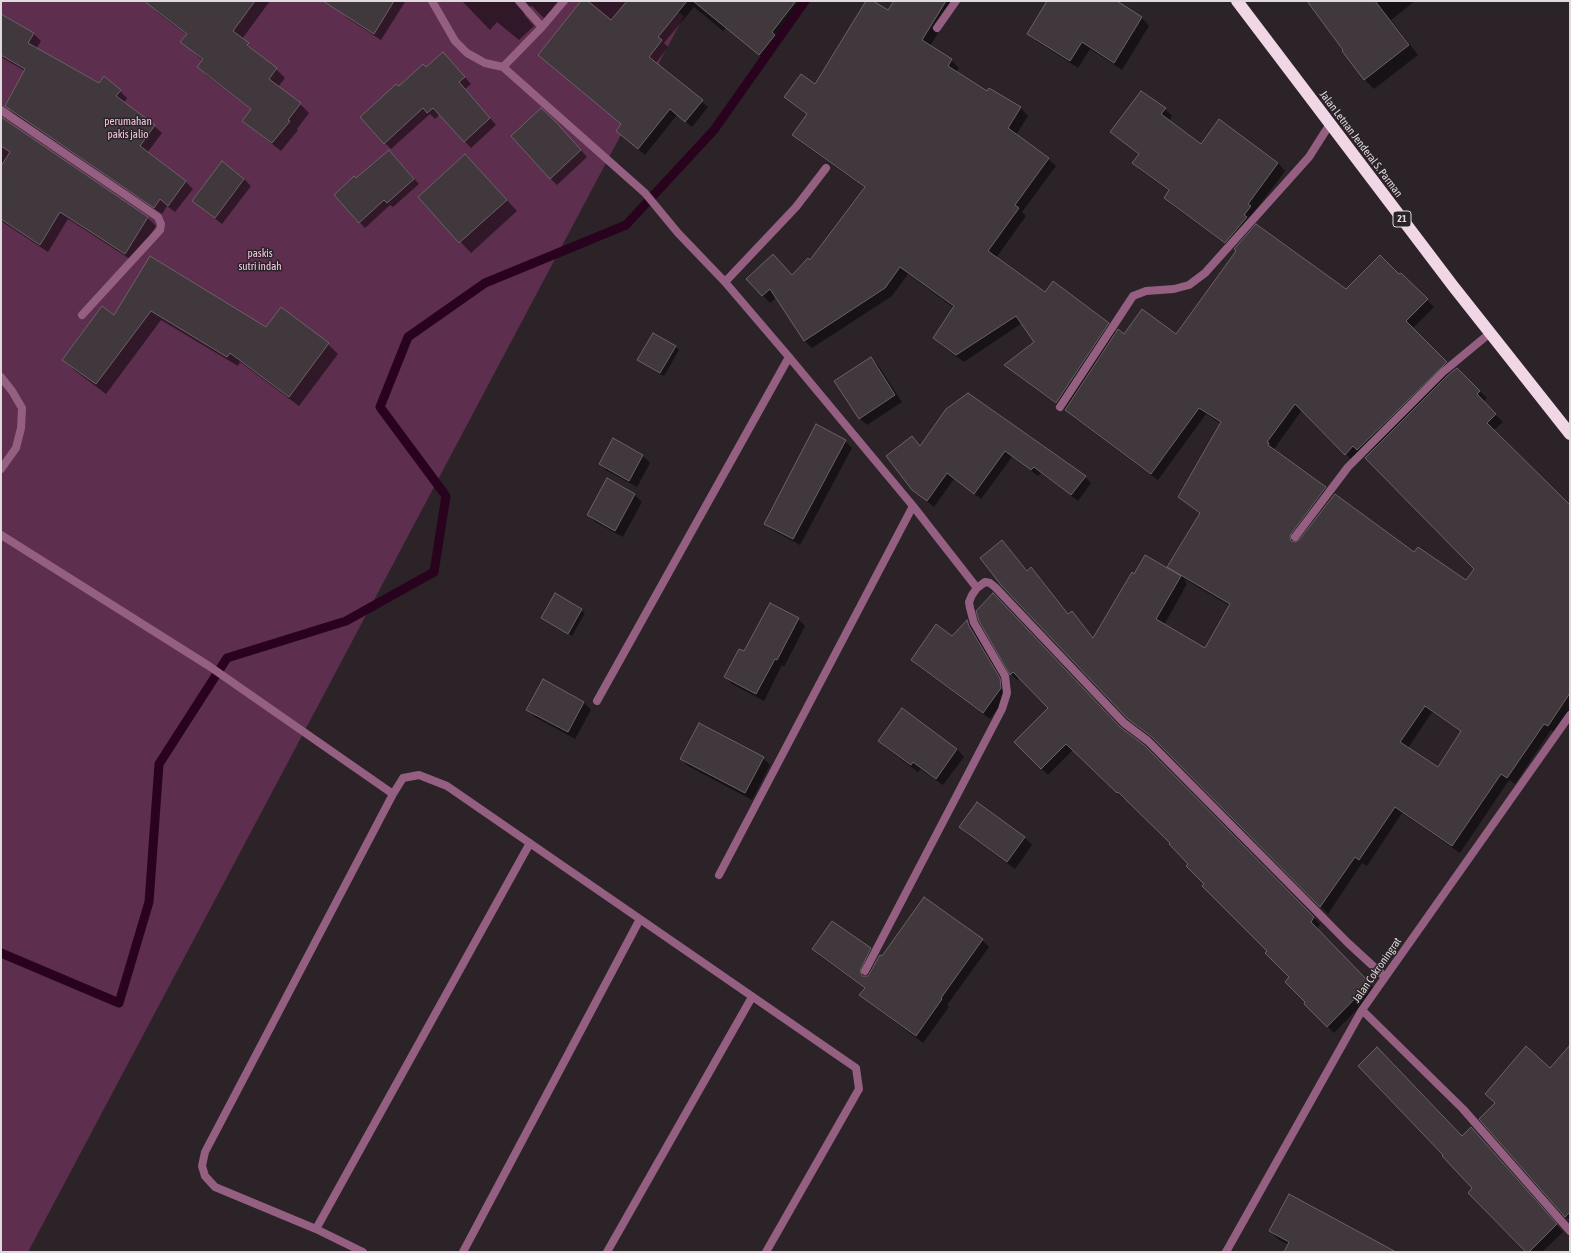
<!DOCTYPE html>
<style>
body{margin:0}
#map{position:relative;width:1571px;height:1253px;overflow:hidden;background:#2b2328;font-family:"Asap Condensed",sans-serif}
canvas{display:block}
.frame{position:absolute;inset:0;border:2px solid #dfdadd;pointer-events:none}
</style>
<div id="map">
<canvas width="1571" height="1253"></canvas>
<div class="frame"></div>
</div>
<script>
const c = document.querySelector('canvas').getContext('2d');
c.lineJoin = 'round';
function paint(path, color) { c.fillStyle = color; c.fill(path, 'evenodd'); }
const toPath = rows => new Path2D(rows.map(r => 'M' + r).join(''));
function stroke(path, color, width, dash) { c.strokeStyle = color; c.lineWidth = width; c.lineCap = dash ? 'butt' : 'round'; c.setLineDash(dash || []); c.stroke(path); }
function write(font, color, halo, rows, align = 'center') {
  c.font = font + ' "Asap Condensed",sans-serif'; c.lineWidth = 3; c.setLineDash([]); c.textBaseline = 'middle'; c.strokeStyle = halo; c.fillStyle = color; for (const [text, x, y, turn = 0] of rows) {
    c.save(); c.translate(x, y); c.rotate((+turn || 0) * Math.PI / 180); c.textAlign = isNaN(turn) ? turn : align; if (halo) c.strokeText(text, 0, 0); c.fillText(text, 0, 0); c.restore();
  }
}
paint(toPath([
 [1,1,658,1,684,16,28,1252,1,1252]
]), '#5d2e4d');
paint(toPath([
 [151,1,270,1,242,39,257,53,256,54,276,69,285,78,278,87,300,104,309,113,297,129,298,130,281,151,253,129,244,121,252,110,207,76,198,67,203,61,182,42,187,35,158,13,149,4],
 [347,1,404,1,405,2,381,40,347,18,340,11],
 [462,1,562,1,544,18,532,6,526,8,524,13,525,16,534,26,519,40,497,22,490,30],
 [583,1,808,1,778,39,781,42,766,61,726,28,723,31,694,7,664,43,668,47,656,63,708,107,692,127,677,115,645,155,617,131,622,125,539,55],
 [868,1,871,1,888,12,895,1,955,1,952,10,930,46,951,60,959,68,956,72,987,92,989,89,1021,108,1028,116,1016,135,1048,159,1056,166,1022,212,1026,216,996,258,1045,294,1108,324,1117,332,1124,335,1176,336,1399,276,1401,274,1434,307,1412,329,1453,369,1449,373,1450,374,1457,369,1487,398,1483,402,1503,422,1493,431,1570,510,1570,711,1555,733,1551,730,1515,784,1509,780,1460,853,1402,813,1367,866,1362,863,1328,914,1160,744,1136,726,1128,718,1002,541,1028,571,1031,569,1038,576,1069,615,1079,620,1094,639,1134,575,1173,571,1168,567,1200,514,1179,497,1221,424,1206,414,1158,480,1073,417,1065,408,1064,410,1013,372,1006,365,1036,342,1022,323,964,362,941,345,934,338,954,308,908,274,892,296,812,348,805,341,777,297,770,303,747,279,792,276,810,262,865,188,800,142,793,135,807,115,785,97,815,86],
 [1302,410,1353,461,1361,453,1365,456,1375,447,1376,448,1476,569,1466,581,1414,553,1296,543,1332,495,1325,488,1274,449],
 [1184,579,1230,606,1205,649,1164,625,1187,584],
 [1432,712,1462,732,1438,769,1408,748],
 [1048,1,1120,1,1118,3,1142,18,1149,26,1122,70,1090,49,1078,68,1036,41,1028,34],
 [1322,1,1415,1,1391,20,1418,55,1374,89,1364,79,1345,50],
 [1,15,34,34,41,41,36,49,99,84,120,91,127,98,124,103,154,126,162,133,147,153,186,182,193,189,175,212,167,206,162,214,13,113,6,106,25,71,1,57],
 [449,59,471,84,465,89,496,125,471,148,440,114,435,119,430,114,391,149,385,143,399,88,426,68],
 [1141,92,1165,109,1172,116,1169,121,1202,145,1219,121,1278,163,1285,171,1255,211,1251,223,1254,225,1232,249,1172,205,1165,198,1170,192,1140,170,1133,163,1139,155,1112,132],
 [1,118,148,218,156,226,133,261,68,219,48,252,1,221],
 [562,129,587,157,557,185,550,178],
 [465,155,517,211,471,253,419,197],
 [394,156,419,184,393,207,390,205,365,228,335,195],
 [244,179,251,186,222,224,193,201],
 [150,258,266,328,328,344,338,354,299,406,240,362,238,366,161,320,106,394,74,370,64,360,114,316],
 [675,346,679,350,664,376,638,360],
 [871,358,878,365,902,402,867,425,859,418],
 [947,410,1085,477,1091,483,1078,501,1041,473,1038,476,1012,457,981,499,954,479,934,507,913,490,921,447],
 [613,440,643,456,650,463,637,487,607,471,600,464],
 [845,441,852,448,800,545,772,530,765,523],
 [608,480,635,495,642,502,623,537,595,522,588,515],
 [581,610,585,613,572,636,542,618],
 [798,619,805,626,784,667,782,665,764,701,732,684,725,676,745,653],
 [980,620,1144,746,1320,924,1317,929,1376,990,1334,1033,1305,1004,1307,1002,1291,977,1171,843,1125,797,1124,799,1073,750,1048,775,1015,742,1050,708,1020,677,1017,680,1011,674],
 [967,621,974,628,1006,686,1008,696,990,719,919,667,912,660,952,637],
 [544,680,584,702,591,710,575,739,535,717,528,710],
 [902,710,957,749,964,757,943,785,920,769,918,772,886,748,879,741],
 [763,758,770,765,752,800,688,766,681,759],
 [977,803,1025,838,1032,845,1015,869,967,834,960,827],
 [982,940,989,947,947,1005,949,1007,923,1043,868,1002,861,995,865,989,820,956,813,949,870,949,877,956,872,967,874,967,882,958],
 [1570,1047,1570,1221,1566,1216,1550,1069],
 [1478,1135,1563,1232,1542,1252,1527,1252,1474,1188,1463,1137],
 [1270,1231,1375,1252,1285,1252,1289,1245,1279,1240]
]), '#0007');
stroke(toPath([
 [1,953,119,1003,149,902,159,764,227,658,346,621,434,572,446,496,380,407,408,337,485,283,626,225,714,130,805,1]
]), '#29031e', 9);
const building = toPath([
 [144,1,255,1,233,31,249,43,247,45,277,68,269,79,301,103,288,120,290,121,272,143,242,121,251,109,197,67,203,59,180,42,187,34,144,1],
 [323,1,394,1,374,34,323,1],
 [581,1,588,1,611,20,627,1,687,1,658,37,662,40,649,57,703,100,685,122,670,109,638,149,616,131,621,124,538,55,581,1],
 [693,1,796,1,772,32,775,35,759,55,693,1],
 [866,1,873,1,888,10,894,1,946,1,922,40,952,59,948,66,987,91,989,88,1021,107,1008,128,1049,158,1015,205,1019,208,988,251,1045,292,1053,281,1109,323,1056,403,1004,365,1034,342,1016,316,956,355,933,338,954,306,900,267,885,288,804,341,770,289,762,296,746,279,773,254,792,275,808,258,810,260,865,187,792,135,807,114,784,97,801,74,815,84,866,1],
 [1047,1,1117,1,1142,17,1114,63,1082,42,1070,61,1027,34,1047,1],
 [1307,1,1375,1,1409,45,1364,80,1342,51,1343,50,1307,1],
 [1,14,34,33,28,43,99,83,104,76,121,90,116,96,155,125,140,146,186,181,168,206,160,199,154,208,5,106,25,69,1,55,1,14],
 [443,52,465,77,459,82,490,118,464,142,433,108,427,113,423,108,384,144,360,117,396,84,399,86,423,64,426,67,443,52],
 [1141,91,1166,108,1161,114,1201,144,1219,119,1278,163,1248,204,1251,206,1244,215,1247,217,1225,243,1164,198,1169,190,1132,163,1139,154,1110,132,1141,91],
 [541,108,555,121,581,150,550,179,511,136,541,108],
 [1,117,148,217,125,254,60,212,40,245,1,219,1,166,10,152,1,146,1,117],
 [389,150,414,179,387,203,384,200,359,223,334,195,354,176,356,178,389,150],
 [465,154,507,200,459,243,418,197,465,154],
 [222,161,244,179,215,218,192,201,222,161],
 [1256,224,1346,289,1380,255,1399,274,1401,273,1428,299,1406,321,1447,362,1357,450,1353,446,1345,455,1295,404,1267,442,1269,443,1268,445,1326,487,1291,534,1290,537,1291,541,1295,542,1299,540,1335,494,1414,552,1418,547,1466,580,1474,569,1365,458,1447,376,1457,368,1480,391,1477,394,1496,414,1487,423,1570,505,1570,693,1548,726,1544,724,1507,778,1501,774,1452,846,1395,807,1359,860,1355,857,1320,907,1152,737,1128,719,1001,585,980,558,1002,540,1027,571,1031,567,1068,614,1072,611,1093,638,1132,572,1134,574,1145,555,1181,576,1156,619,1205,648,1230,604,1167,567,1200,513,1178,497,1221,422,1199,408,1151,474,1065,410,1118,329,1124,334,1142,309,1176,334,1236,251,1234,249,1256,224],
 [1425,706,1461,731,1438,767,1400,742,1425,706],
 [150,256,266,327,281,307,329,343,289,397,230,353,227,357,151,311,96,384,62,360,102,306,114,315,150,256],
 [653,333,676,346,660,373,637,360,653,333],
 [871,357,895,395,859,419,834,381,871,357],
 [968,393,1086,476,1071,495,1034,467,1031,470,1005,451,974,494,947,473,927,501,912,490,886,456,912,436,920,446,946,409,968,393],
 [816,424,846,440,793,539,764,524,816,424],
 [613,438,643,455,629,481,599,464,613,438],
 [607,478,635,494,615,531,587,515,607,478],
 [555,593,582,609,568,634,541,618,555,593],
 [993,593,1120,727,1144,745,1314,917,1311,922,1370,983,1327,1027,1304,1004,1305,1002,1285,982,1289,977,1265,953,1267,951,1202,886,1204,884,1186,866,1188,864,1169,844,1170,843,1118,792,1117,793,1066,744,1041,769,1014,742,1048,708,1013,672,1010,675,979,621,976,611,993,593],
 [770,603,799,618,777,660,775,659,756,694,724,677,739,649,744,651,770,603],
 [967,620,969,626,1000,678,1001,688,983,713,911,660,936,624,952,636,967,620],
 [543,679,584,702,568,732,526,710,543,679],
 [902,708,957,749,936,779,913,762,911,765,878,741,902,708],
 [699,723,764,757,745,793,680,759,699,723],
 [977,802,1025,837,1007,862,959,827,977,802],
 [924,897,983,939,941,998,942,999,916,1036,859,995,865,988,812,949,832,921,871,948,860,971,862,976,868,976,880,955,882,956,924,897],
 [1570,1045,1570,1212,1565,1217,1479,1119,1495,1103,1485,1094,1526,1046,1550,1068,1570,1045],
 [1377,1047,1462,1136,1471,1127,1557,1224,1529,1252,1526,1252,1468,1193,1472,1188,1442,1156,1443,1155,1358,1066,1377,1047],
 [1289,1194,1396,1252,1284,1252,1289,1242,1269,1231,1289,1194]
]);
paint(building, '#41383d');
stroke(building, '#6b6167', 1);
stroke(toPath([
 [432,1,455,41,467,53,485,63,503,67,542,27,564,1],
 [519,1,542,27],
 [937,28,956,1],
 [503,67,645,193,678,233,725,282,789,357,913,506,977,588],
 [1,110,158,217,161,224,160,230,82,315],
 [725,282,796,207,826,168],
 [1,377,12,391,22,408,21,428,16,448,1,469],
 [1060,407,1133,296,1146,291,1174,289,1189,285,1205,273,1309,157,1330,124],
 [1,535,209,666,393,794],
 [1295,537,1348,467,1443,372,1490,333],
 [597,701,789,357],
 [719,875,913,506],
 [865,971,1002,709,1007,693,1005,676,974,623,970,608,969,602,972,595,977,588,985,582,990,583,995,587,1124,723,1148,741,1348,943,1385,977],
 [1362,1010,1463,1109,1570,1231],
 [316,1229,530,843],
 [363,1252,316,1229,215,1187,205,1176,202,1166,205,1152,393,794,403,778,419,775,447,786,856,1068,859,1089,766,1252],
 [463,1252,640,919],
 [607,1252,752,997],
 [1226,1252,1362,1010,1570,715]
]), '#945f80', 8);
stroke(toPath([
 [1237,1,1453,286,1570,434]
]), '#f1d6e6', 12);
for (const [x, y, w] of [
 [1402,219,18]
]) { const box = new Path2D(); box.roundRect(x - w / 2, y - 8, w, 16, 3); c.fillStyle = '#2b2328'; c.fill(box); stroke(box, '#dfdadd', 1); }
write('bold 10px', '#dfdadd', null, [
 ["21",1402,219]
]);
write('11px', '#f5c8e3', '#2b2328', [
 ["perumahan",128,122],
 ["pakis jalio",128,135],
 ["paskis",260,254],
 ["sutri indah",260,267]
]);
write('11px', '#dfdadd', '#2b2328', [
 ["Jalan Letnan Jenderal S. Parman",1361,144,53],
 ["Jalan Cokroningrat",1377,970,-55]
]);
</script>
